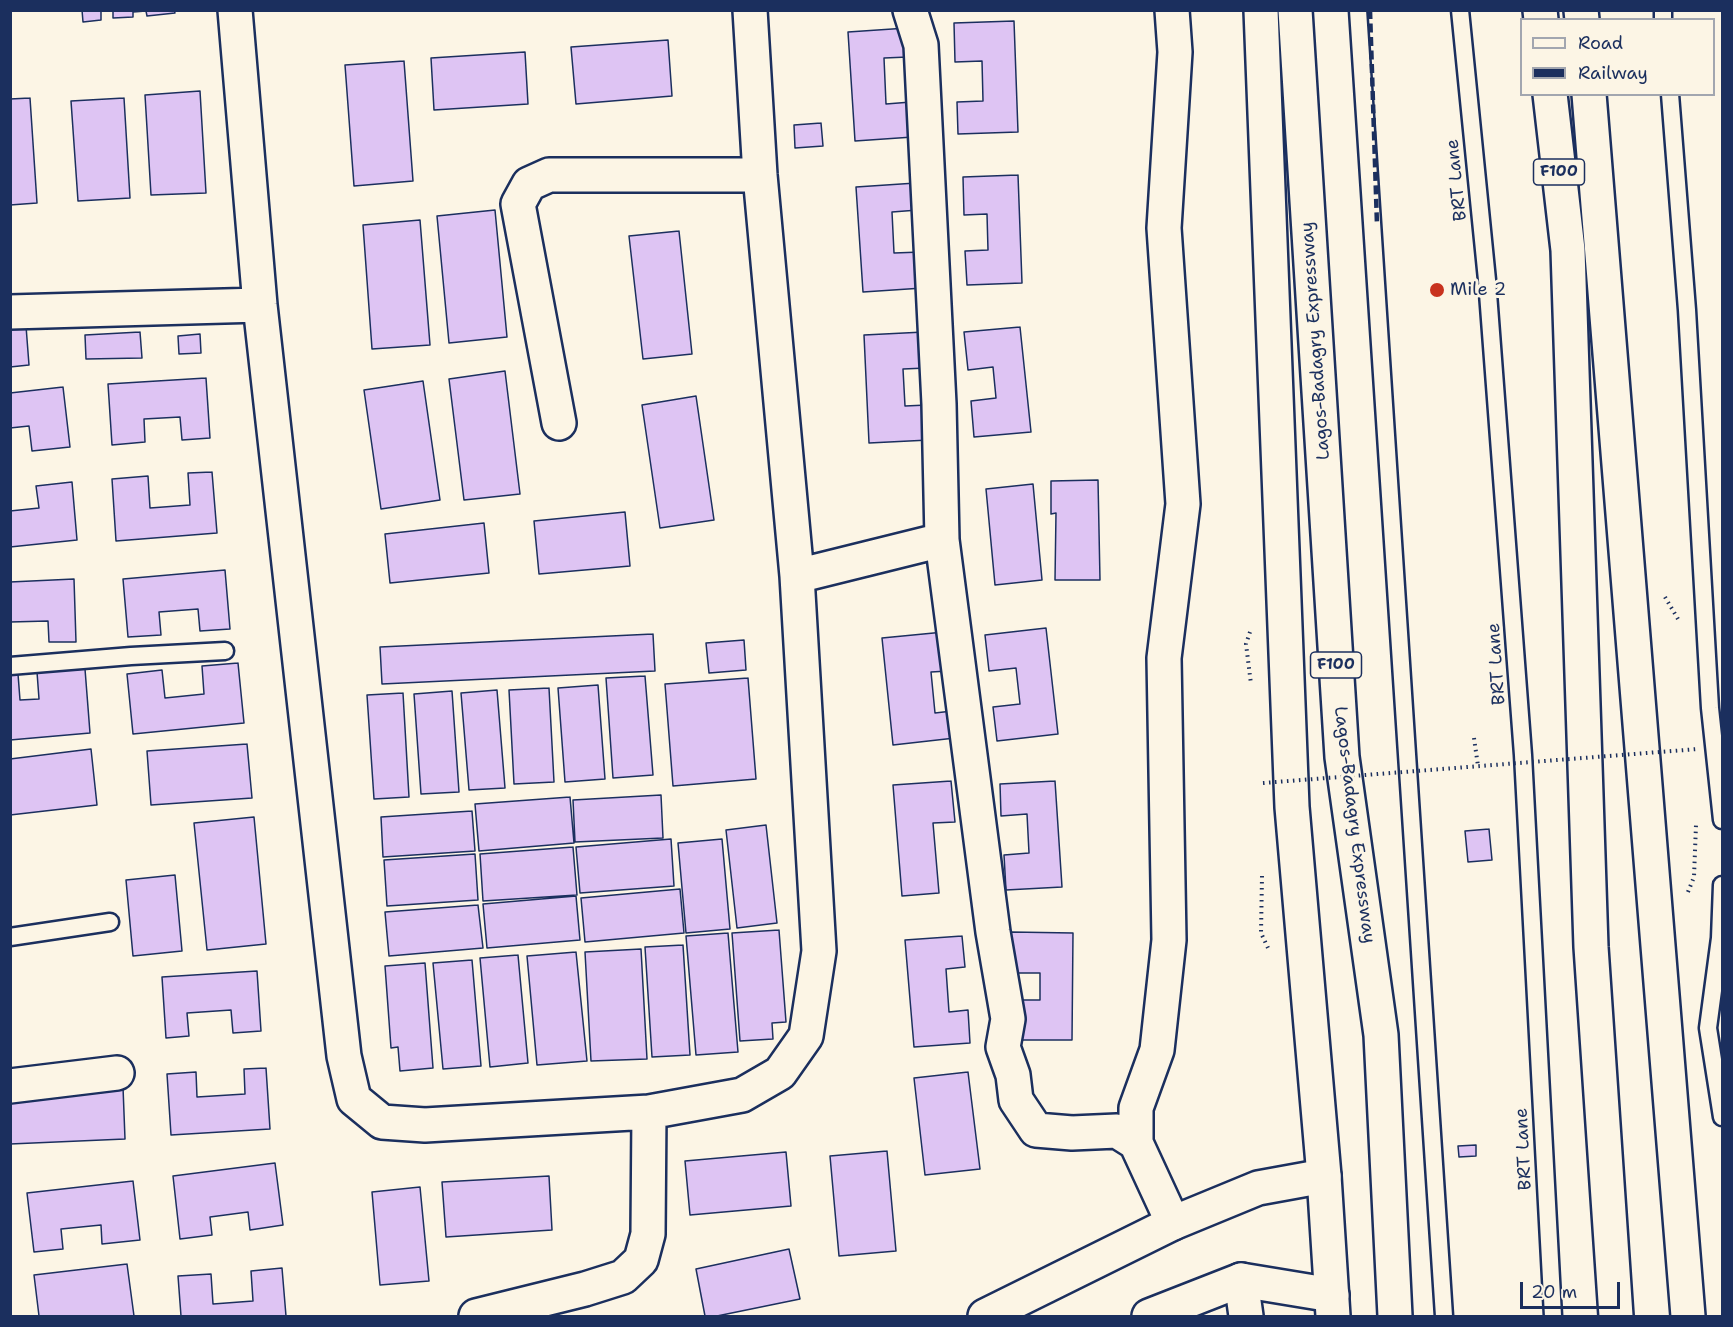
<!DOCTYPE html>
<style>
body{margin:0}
#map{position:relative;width:1733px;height:1327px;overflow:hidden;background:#fcf5e5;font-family:"Shantell Sans",sans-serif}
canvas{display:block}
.frame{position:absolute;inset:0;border:12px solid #1b2f5e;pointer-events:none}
.legend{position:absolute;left:1520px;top:18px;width:195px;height:78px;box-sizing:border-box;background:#fcf5e5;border:2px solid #a2a6af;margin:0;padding:8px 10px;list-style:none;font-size:18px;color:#1b2f5e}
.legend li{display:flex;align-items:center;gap:12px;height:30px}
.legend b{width:30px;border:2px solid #a2a6af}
.scale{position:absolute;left:1520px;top:1282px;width:100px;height:27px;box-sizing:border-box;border:3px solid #1b2f5e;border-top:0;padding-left:8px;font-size:18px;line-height:21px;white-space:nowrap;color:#1b2f5e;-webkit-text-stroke:4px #fcf5e5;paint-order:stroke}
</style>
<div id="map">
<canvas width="1733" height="1327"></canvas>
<div class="frame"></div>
<ul class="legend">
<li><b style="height:8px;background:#fcf5e5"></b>Road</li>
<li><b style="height:8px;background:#1b2f5e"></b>Railway</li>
</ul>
<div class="scale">20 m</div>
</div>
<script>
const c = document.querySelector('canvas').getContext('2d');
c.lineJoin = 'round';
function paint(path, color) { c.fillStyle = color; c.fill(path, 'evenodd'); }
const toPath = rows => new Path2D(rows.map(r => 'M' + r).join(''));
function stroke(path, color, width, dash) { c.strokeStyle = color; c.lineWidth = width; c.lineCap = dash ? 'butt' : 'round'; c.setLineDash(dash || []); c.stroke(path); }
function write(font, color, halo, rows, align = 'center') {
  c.font = font + ' "Shantell Sans",sans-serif'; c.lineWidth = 6; c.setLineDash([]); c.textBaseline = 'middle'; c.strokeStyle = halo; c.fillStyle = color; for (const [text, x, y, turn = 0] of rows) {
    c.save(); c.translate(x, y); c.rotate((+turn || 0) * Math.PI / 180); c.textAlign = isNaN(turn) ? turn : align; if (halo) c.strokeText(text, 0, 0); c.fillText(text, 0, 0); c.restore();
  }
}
const building = toPath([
 [82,10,105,10,101,11,101,20,83,22,82,10],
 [113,10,174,10,175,13,147,16,146,11,133,12,133,17,113,18,113,10],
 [1014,21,1018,132,958,134,957,102,983,101,982,61,955,62,954,23,1014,21],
 [907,28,908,57,884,58,886,104,911,102,913,137,855,141,848,32,907,28],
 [668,40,672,96,576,104,571,47,668,40],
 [525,52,528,104,434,110,431,58,525,52],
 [404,61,413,181,354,186,345,65,404,61],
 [200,91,206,193,151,195,145,95,200,91],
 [30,98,37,203,10,205,10,99,30,98],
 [124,98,130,198,78,201,71,101,124,98],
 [821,123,823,146,795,148,794,125,821,123],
 [1018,175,1022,283,967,285,965,251,988,250,987,214,964,215,963,177,1018,175],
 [916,183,918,210,892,212,894,253,921,252,923,288,863,292,856,187,916,183],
 [495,210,507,337,449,343,437,216,495,210],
 [420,220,430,345,372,349,363,225,420,220],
 [679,231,692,354,643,359,629,236,679,231],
 [26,326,29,365,10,367,10,328,26,326],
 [1020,327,1031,432,974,437,971,401,996,398,993,367,968,370,964,332,1020,327],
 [140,332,142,358,86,359,85,335,140,332],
 [924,332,926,368,903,369,905,406,927,405,929,440,869,443,864,335,924,332],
 [200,334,201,353,179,354,178,336,200,334],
 [505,371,520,494,464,500,449,379,505,371],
 [206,378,210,438,182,440,180,417,144,419,145,442,112,445,108,384,206,378],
 [423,381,440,500,381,509,364,390,423,381],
 [63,387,70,447,32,451,29,426,10,428,10,393,63,387],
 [696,396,714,520,660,528,642,405,696,396],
 [212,472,217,533,116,541,112,479,148,476,150,508,190,505,188,473,212,472],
 [1098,480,1100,580,1055,580,1056,513,1051,514,1051,481,1098,480],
 [72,482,77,540,10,547,10,511,39,508,36,486,72,482],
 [1033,484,1042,580,995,585,986,489,1033,484],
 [625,512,630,566,539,574,534,521,625,512],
 [484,523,489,573,390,583,385,534,484,523],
 [225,570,230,629,200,631,198,609,159,612,161,635,128,637,123,579,225,570],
 [74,579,76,642,49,642,48,621,10,622,10,582,74,579],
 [1046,628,1058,734,997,741,993,707,1020,704,1016,668,989,671,985,635,1046,628],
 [944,632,948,671,931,672,935,713,952,711,955,738,893,745,882,638,944,632],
 [653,634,655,671,382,684,380,647,653,634],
 [744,640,746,670,709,673,706,643,744,640],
 [238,663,244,723,133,734,127,674,162,670,165,698,204,694,202,666,238,663],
 [85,669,90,733,10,740,10,675,18,674,20,700,39,699,37,672,85,669],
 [645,676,653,775,613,778,606,678,645,676],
 [748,678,756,779,673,786,665,684,748,678],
 [598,685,605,779,565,782,558,688,598,685],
 [549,688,554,782,514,784,509,690,549,688],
 [497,690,505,788,469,790,461,693,497,690],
 [452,691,459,792,421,794,414,694,452,691],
 [403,693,409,797,374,799,367,695,403,693],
 [247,744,252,798,151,805,147,751,247,744],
 [91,749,97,805,10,815,10,759,91,749],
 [951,781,955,822,933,823,939,893,902,896,893,785,951,781],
 [1055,781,1062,887,1006,890,1004,855,1029,853,1027,814,1001,816,1000,784,1055,781],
 [661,795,663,838,575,842,573,800,661,795],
 [570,797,574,843,479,851,475,804,570,797],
 [472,811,475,851,383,857,381,817,472,811],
 [254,817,266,944,207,950,194,823,254,817],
 [766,825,777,923,737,928,726,830,766,825],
 [1489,829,1492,860,1468,862,1465,831,1489,829],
 [671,839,674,886,580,893,576,847,671,839],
 [722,839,730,929,686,933,678,843,722,839],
 [573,847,577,895,483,901,480,854,573,847],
 [475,854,478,900,387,906,384,860,475,854],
 [175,875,182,951,133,956,126,880,175,875],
 [680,889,684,933,585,942,581,898,680,889],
 [576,896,580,940,487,948,483,904,576,896],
 [478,905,483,948,389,956,385,912,478,905],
 [779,930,786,1022,772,1023,773,1039,740,1041,732,933,779,930],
 [1011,932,1073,933,1072,1040,1015,1040,1015,1000,1040,1000,1040,973,1011,973,1011,932],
 [728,933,738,1052,696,1055,686,936,728,933],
 [962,936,965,967,946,969,949,1012,968,1010,970,1043,914,1047,905,940,962,936],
 [683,945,690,1055,652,1057,645,947,683,945],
 [641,949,647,1059,591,1061,585,952,641,949],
 [576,952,587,1061,537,1065,527,956,576,952],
 [518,955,528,1063,490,1067,480,958,518,955],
 [472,960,481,1066,443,1069,433,963,472,960],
 [425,963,433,1068,400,1071,398,1047,391,1048,385,966,425,963],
 [257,971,261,1031,233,1033,231,1010,187,1013,189,1036,166,1038,162,977,257,971],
 [266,1068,270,1129,171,1135,167,1074,196,1072,197,1097,245,1094,244,1069,266,1068],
 [968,1072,980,1169,925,1175,914,1078,968,1072],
 [123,1087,125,1139,10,1144,10,1092,123,1087],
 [1476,1145,1476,1156,1459,1157,1458,1146,1476,1145],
 [887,1151,896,1251,839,1256,830,1156,887,1151],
 [786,1152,791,1206,690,1215,685,1161,786,1152],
 [275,1163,283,1225,250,1230,248,1212,210,1217,212,1235,180,1239,173,1176,275,1163],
 [549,1176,552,1230,446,1237,442,1182,549,1176],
 [133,1181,140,1240,102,1244,101,1225,61,1229,63,1249,34,1252,27,1193,133,1181],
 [420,1187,429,1281,380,1285,372,1192,420,1187],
 [789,1249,800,1299,717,1316,705,1316,696,1269,789,1249],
 [127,1264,134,1316,39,1316,34,1275,127,1264],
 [282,1268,286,1316,181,1316,178,1276,211,1274,213,1304,253,1301,251,1271,282,1268]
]);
paint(building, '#dec4f3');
stroke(building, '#1b2f5e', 1.5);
const service = toPath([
 [1358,10,1444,1316],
 [1460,10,1487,280,1523,755,1553,1316],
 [1663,10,1663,20],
 [1670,94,1687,310,1710,708,1722,820],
 [10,666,131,656,225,651],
 [1722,885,1720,938,1708,1028,1722,1117],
 [10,937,110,922]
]);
const minor = toPath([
 [235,10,260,305,344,1056,354,1099,382,1122,425,1125,649,1112,742,1095,780,1073,806,1036,819,951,797,576,760,175,750,10],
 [910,10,921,45,939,404,942,540,993,932,1008,1019,1003,1047,1013,1075,1016,1100,1036,1130,1072,1133,1117,1131,1136,1143,1173,1223],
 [10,312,260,305],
 [559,423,518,204,529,184,549,175,760,175],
 [797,576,942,540],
 [10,1086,117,1073],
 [1136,1143,1136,1108,1157,1050,1169,940,1164,658,1183,504,1164,228,1175,52,1172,10],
 [1241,1280,1246,1316],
 [476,1316,585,1289,623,1277,641,1260,648,1234,649,1112]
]);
const tertiary = toPath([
 [985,1316,1173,1223,1258,1188,1324,1176],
 [1149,1316,1241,1280,1332,1295]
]);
const primary = toPath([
 [1261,10,1292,807,1324,1176,1333,1316],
 [1581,10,1582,20],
 [1589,94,1688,1316]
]);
const motorway = toPath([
 [1295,10,1342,757,1381,1035,1395,1316],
 [1540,10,1541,20],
 [1550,94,1568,250,1591,947,1616,1316]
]);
stroke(service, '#1b2f5e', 21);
stroke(minor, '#1b2f5e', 38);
stroke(tertiary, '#1b2f5e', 38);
stroke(primary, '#1b2f5e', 38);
stroke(motorway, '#1b2f5e', 38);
stroke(toPath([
 [1665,597,1678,619],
 [1250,632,1246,644,1251,684],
 [1474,738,1478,766],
 [1262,876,1261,933,1268,948],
 [1688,892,1694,877,1696,825]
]), '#1b2f5e', 4, [1.5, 4.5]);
stroke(service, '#fcf5e5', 16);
stroke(minor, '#fcf5e5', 33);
stroke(tertiary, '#fcf5e5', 33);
stroke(primary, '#fcf5e5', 33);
stroke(motorway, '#fcf5e5', 33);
stroke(toPath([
 [1370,10,1377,225]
]), '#1b2f5e', 4.5, [9, 4.5]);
stroke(toPath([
 [1263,783,1698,749]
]), '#1b2f5e', 4, [1.5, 4.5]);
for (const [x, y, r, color] of [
 [1437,290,8,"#c8321e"]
]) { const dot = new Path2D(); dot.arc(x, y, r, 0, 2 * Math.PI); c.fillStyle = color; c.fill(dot); stroke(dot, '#fcf5e5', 2); }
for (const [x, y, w] of [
 [1559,172,51],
 [1336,665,51]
]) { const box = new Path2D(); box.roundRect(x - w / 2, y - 13, w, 26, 4.5); c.fillStyle = '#fcf5e5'; c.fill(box); stroke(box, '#1b2f5e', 1.5); }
write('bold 16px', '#1b2f5e', null, [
 ["F100",1559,172],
 ["F100",1336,665]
]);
write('18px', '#1b2f5e', '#fcf5e5', [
 ["BRT Lane",1457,180,-96],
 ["Lagos-Badagry Expressway",1316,341,-94],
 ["BRT Lane",1497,664,-94],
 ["Lagos-Badagry Expressway",1354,825,83],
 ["BRT Lane",1524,1149,-93]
]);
write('18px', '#1b2f5e', '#fcf5e5', [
 ["Mile 2",1450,290]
], 'left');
</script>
